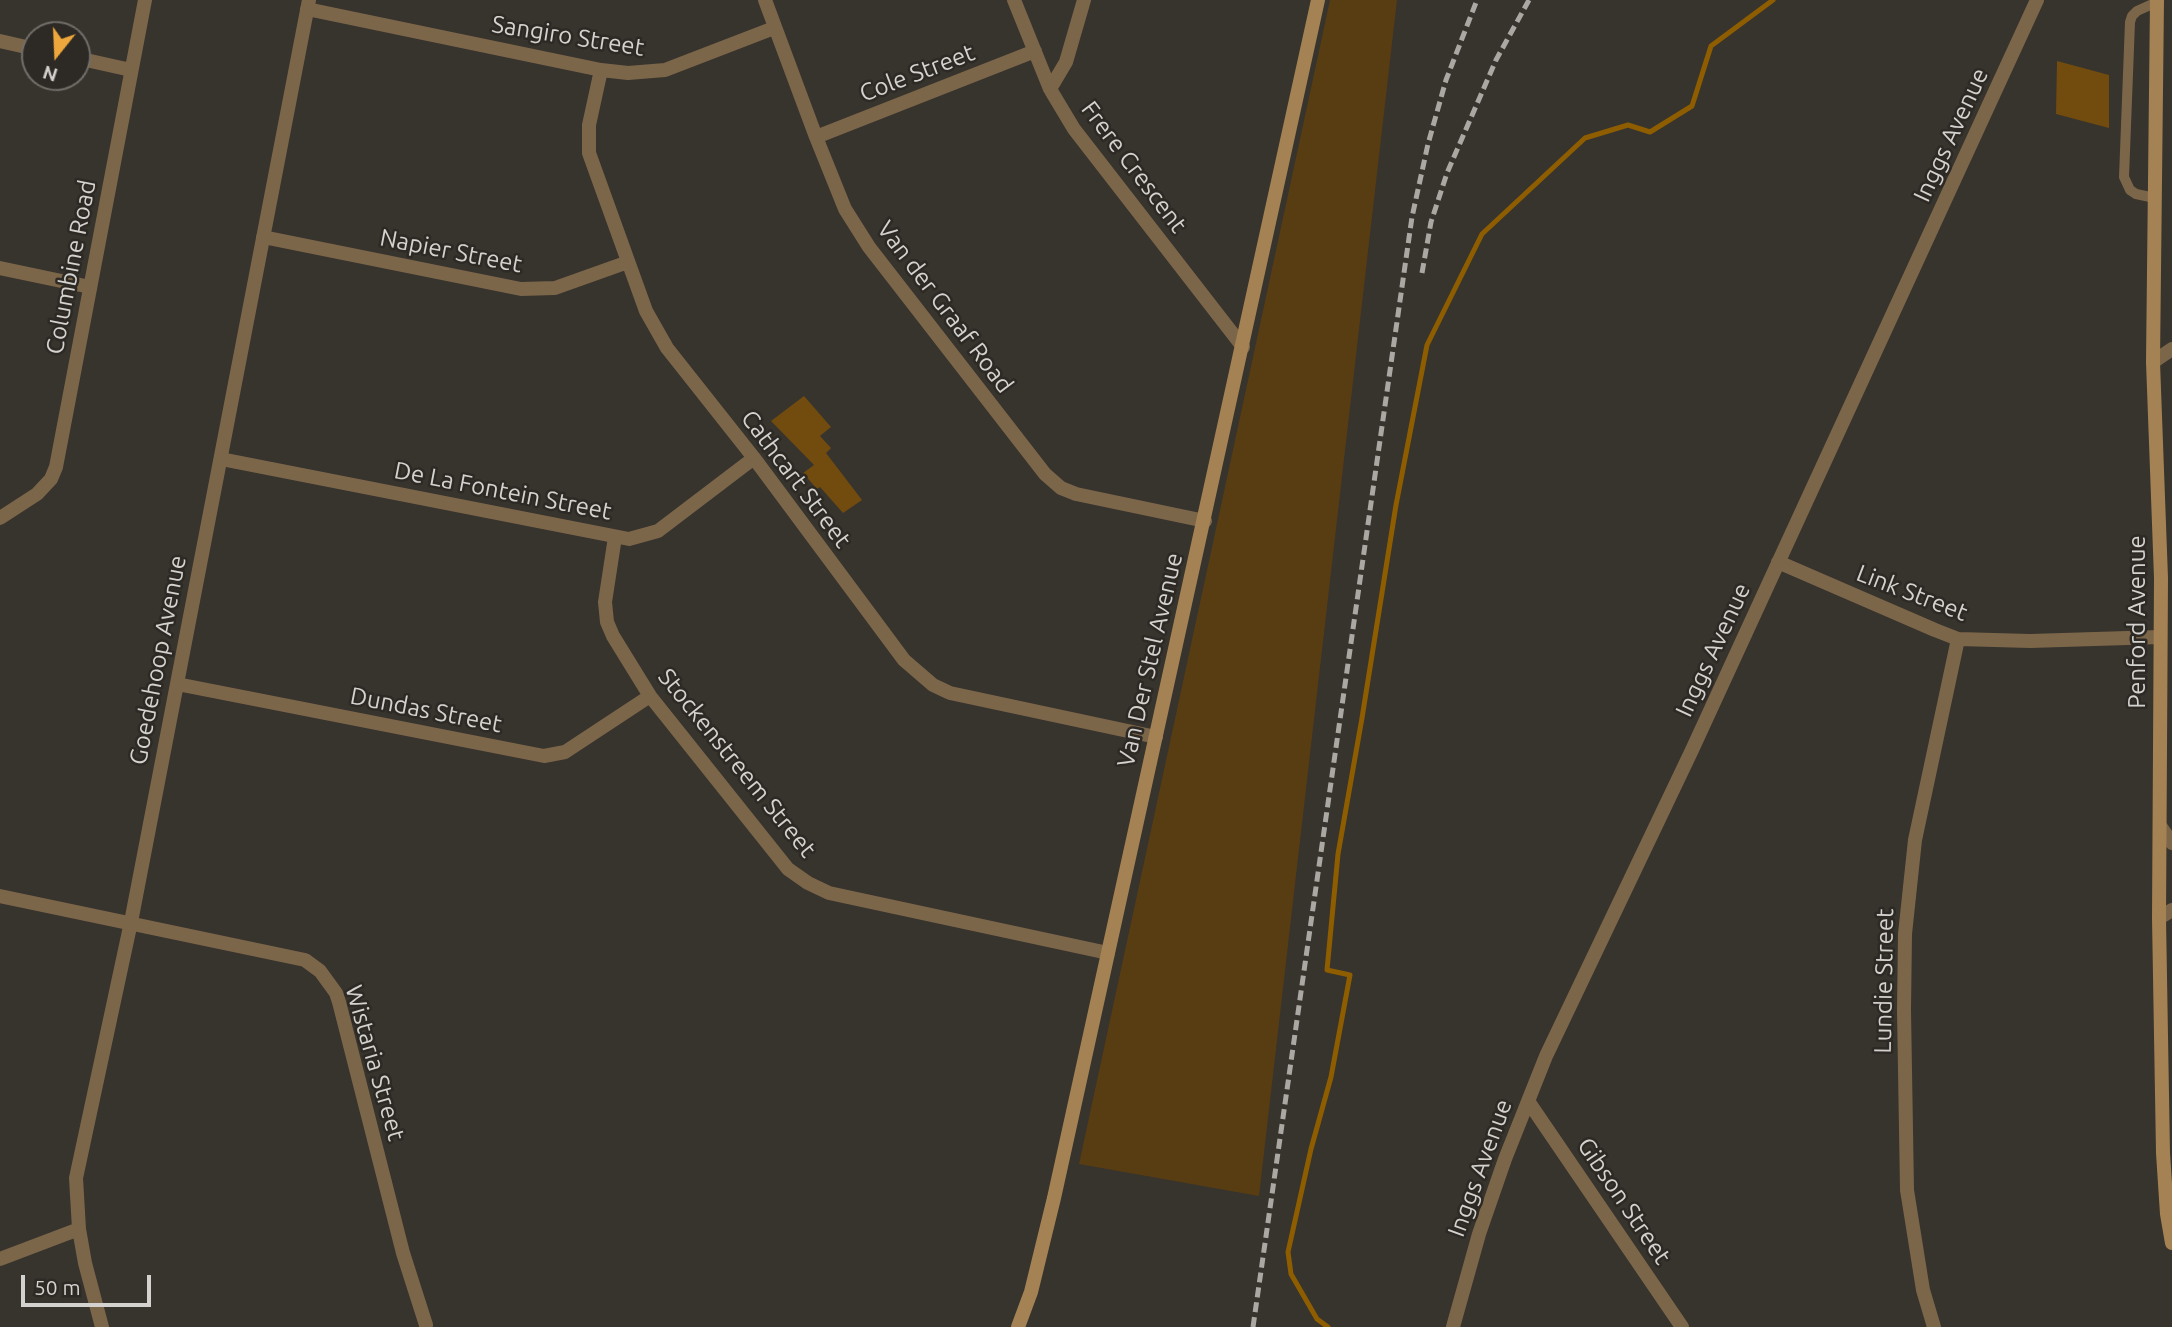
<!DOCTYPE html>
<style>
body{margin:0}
#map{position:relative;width:2172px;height:1327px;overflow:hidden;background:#37332d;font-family:Ubuntu,sans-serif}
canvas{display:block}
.north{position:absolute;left:21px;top:21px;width:70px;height:70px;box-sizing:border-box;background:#2d2924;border:2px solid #706d68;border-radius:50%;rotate:198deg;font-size:19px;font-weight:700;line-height:28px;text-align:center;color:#d4d2ce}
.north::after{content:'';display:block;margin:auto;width:24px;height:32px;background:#eea73c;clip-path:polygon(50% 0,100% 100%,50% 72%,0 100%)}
.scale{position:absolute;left:21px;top:1275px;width:130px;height:32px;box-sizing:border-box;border:4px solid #d4d2ce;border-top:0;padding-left:9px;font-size:21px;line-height:24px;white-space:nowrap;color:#d4d2ce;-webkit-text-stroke:5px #2d2924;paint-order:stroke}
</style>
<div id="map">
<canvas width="2172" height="1327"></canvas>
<div class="north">N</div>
<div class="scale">50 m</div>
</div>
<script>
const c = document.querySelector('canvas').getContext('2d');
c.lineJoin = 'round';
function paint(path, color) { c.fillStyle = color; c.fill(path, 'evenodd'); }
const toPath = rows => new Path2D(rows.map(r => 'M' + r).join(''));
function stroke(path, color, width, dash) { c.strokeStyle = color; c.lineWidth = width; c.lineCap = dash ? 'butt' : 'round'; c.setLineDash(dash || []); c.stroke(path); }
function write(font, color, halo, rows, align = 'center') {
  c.font = font + ' Ubuntu,sans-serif'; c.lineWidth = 5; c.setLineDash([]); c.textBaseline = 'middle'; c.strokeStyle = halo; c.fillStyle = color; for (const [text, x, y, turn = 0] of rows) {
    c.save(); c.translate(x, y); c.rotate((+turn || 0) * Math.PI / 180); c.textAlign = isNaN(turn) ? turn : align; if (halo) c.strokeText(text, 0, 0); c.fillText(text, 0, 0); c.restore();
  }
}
paint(toPath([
 [1330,0,1397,0,1259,1196,1079,1164]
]), '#593d12');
stroke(toPath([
 [1328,1327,1317,1319,1291,1274,1288,1252,1311,1149,1331,1077,1350,975,1327,970,1338,854,1362,718,1396,505,1427,345,1482,234,1585,138,1628,125,1650,132,1692,106,1711,46,1773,0]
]), '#8e5d00', 5);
paint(toPath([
 [2057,61,2109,75,2109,128,2056,114],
 [804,396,831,427,820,436,831,448,826,453,862,500,843,513,820,487,817,489,803,473,814,465,771,421]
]), '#724c0f');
stroke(toPath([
 [2155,198,2136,194,2130,190,2124,177,2130,22,2132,16,2137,11,2157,2]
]), '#7c664a', 10);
stroke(toPath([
 [765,0,816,137,845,209,869,247,1045,474,1061,488,1076,494,1205,521],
 [1014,0,1050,89,1074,129,1243,347],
 [307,9,601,70,628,73,665,70,774,28],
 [0,41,35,49],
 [77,58,131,70],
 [601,70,589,125,589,153,646,311,667,348,754,458,904,660,933,685,950,693,1156,737],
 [1050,89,1066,62,1084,0],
 [816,137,1035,51],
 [263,237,521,289,555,288,628,262],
 [0,268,90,287],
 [2153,362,2172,349],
 [221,459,629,539,658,531,754,458],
 [0,518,37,494,51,479,56,467,145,0],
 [615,537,605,602,607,622,613,636,650,696,788,869,808,883,829,893,1108,953],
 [1778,562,1935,630,1958,639,2030,641,2160,637],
 [177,684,544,756,565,752,650,696],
 [2160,826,2172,843],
 [0,896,305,960,320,971,336,993,339,1002,403,1253,426,1325],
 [2159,918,2172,910],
 [1528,1101,1682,1327],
 [0,1259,79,1229],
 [102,1327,85,1263,79,1229,76,1178,131,922,309,0],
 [1453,1327,1479,1234,1505,1159,1546,1056,1692,750,2037,0],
 [1934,1327,1923,1290,1907,1190,1904,1010,1905,934,1915,840,1958,639]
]), '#7c664a', 14);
stroke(toPath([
 [2157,0,2153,362,2161,578,2159,918,2163,1153,2167,1214,2172,1243],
 [1018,1327,1031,1292,1054,1198,1318,0]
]), '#a48254', 14);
stroke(toPath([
 [1422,273,1431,222,1447,173,1496,60,1529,0],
 [1253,1327,1412,217,1428,144,1446,80,1477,0]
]), '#aba8a4', 5, [10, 5]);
write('24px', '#d4d2ce', '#2d2924', [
 ["Sangiro Street",568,36,9],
 ["Cole Street",917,73,-21],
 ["Inggs Avenue",1951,135,-65],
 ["Frere Crescent",1134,167,53],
 ["Napier Street",451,251,11],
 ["Columbine Road",71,267,-79],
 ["Van der Graaf Road",945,307,53],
 ["Cathcart Street",796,479,53],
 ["De La Fontein Street",503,491,11],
 ["Link Street",1912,593,21],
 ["Penford Avenue",2137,622,-90],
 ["Inggs Avenue",1713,650,-65],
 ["Goedehoop Avenue",158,660,-79],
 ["Van Der Stel Avenue",1150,660,-77],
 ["Dundas Street",426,710,11],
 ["Stockenstreem Street",737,763,51],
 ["Lundie Street",1884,981,-89],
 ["Wistaria Street",375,1063,74],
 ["Inggs Avenue",1480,1168,-70],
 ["Gibson Street",1624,1201,56]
]);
</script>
